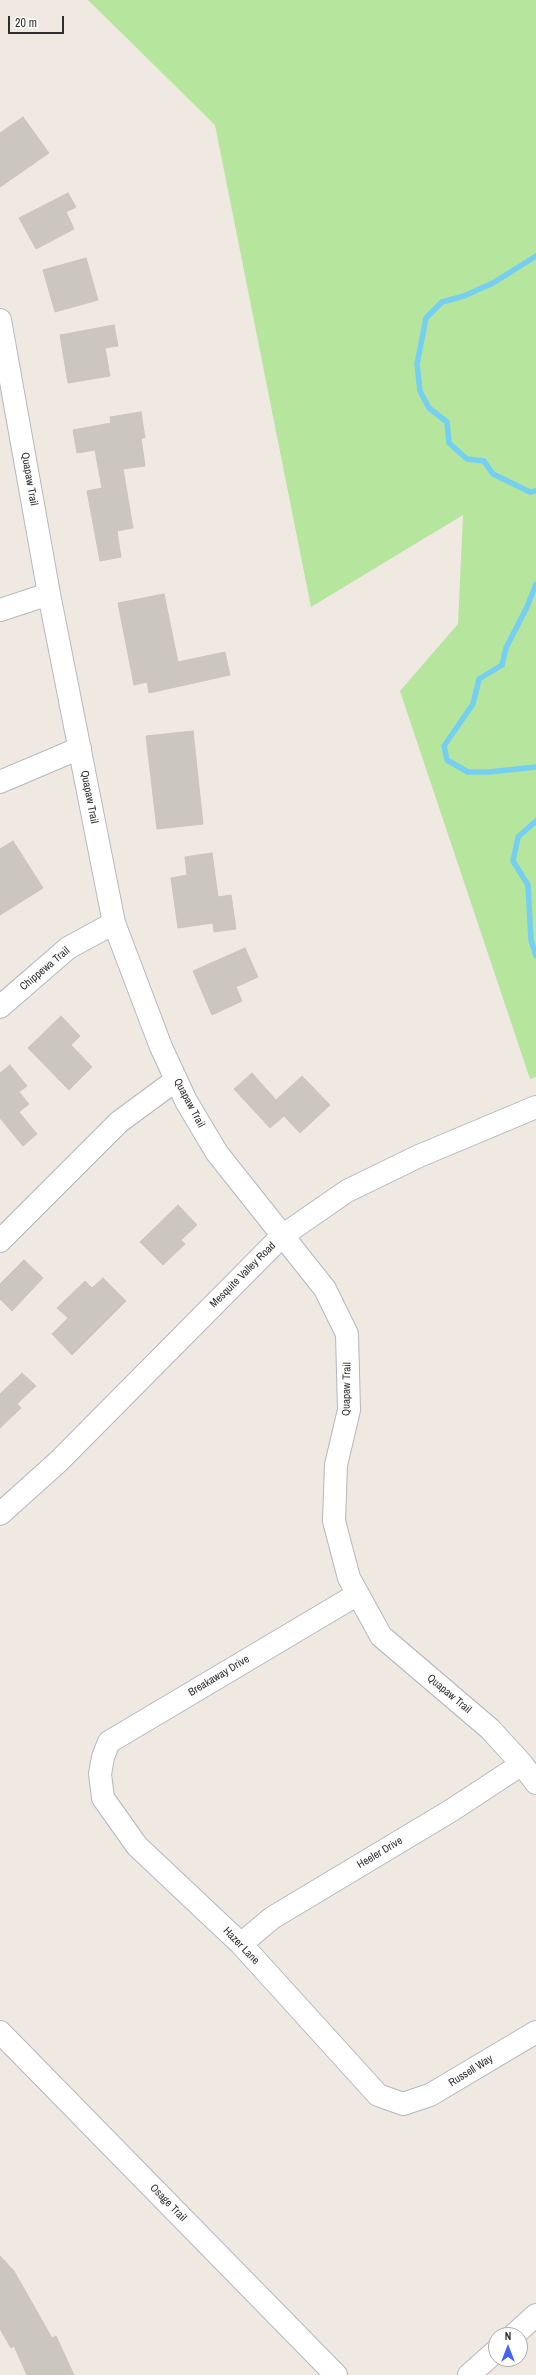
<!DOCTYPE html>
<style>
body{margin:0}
#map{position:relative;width:536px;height:2375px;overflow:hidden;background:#efe9e1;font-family:"Archivo Narrow",sans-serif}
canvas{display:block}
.north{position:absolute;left:488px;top:2327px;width:40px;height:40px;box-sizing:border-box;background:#fff;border:1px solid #ababab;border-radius:50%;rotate:0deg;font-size:11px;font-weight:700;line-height:16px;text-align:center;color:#2e2e2e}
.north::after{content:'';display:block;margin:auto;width:14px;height:18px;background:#4264fb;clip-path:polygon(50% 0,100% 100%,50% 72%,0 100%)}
.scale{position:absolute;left:8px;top:16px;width:56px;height:18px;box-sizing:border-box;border:2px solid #2e2e2e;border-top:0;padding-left:5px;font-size:12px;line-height:14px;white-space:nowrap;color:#2e2e2e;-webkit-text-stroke:3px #fff;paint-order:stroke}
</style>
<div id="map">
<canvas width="536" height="2375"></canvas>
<div class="north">N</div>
<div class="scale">20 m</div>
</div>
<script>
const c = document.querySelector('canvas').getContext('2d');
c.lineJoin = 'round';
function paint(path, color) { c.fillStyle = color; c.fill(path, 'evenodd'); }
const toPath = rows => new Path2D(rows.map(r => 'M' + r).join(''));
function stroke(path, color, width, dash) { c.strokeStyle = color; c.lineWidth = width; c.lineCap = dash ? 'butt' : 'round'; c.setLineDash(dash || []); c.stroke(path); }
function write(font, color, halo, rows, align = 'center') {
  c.font = font + ' "Archivo Narrow",sans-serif'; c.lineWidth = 3; c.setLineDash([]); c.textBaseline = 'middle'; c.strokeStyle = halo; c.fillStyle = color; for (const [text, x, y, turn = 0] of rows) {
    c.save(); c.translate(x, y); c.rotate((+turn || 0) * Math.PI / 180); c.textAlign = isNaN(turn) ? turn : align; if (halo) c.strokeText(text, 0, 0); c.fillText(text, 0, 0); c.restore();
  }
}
paint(toPath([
 [88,0,536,0,536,1077,530,1079,400,691,458,624,463,515,311,607,215,125]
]), '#b6e59e');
stroke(toPath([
 [536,256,493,283,464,296,442,302,426,318,417,364,420,391,429,408,447,422,449,443,467,459,484,461,493,474,530,492,536,491],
 [536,584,527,607,506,648,502,665,479,679,473,704,444,746,447,760,468,772,489,772,536,767],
 [536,821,518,837,513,861,528,885,531,940,536,956]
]), '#75cff0', 5.5);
const building = toPath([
 [23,117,49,153,0,187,0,133,23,117],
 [68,193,76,207,66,212,74,229,36,249,19,218,68,193],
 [86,258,98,300,55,312,43,270,86,258],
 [114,325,118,346,105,348,110,376,68,383,60,335,114,325],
 [141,412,145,438,141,438,145,466,123,469,133,528,117,531,121,557,100,561,87,491,102,488,95,450,77,453,73,430,111,423,110,417,141,412],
 [164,594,178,662,225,652,230,675,149,693,147,682,134,685,118,603,164,594],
 [193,731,203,824,157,829,146,736,193,731],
 [13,841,43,888,0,915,0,849,13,841],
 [212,853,218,897,231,895,236,929,214,932,213,923,178,928,171,878,187,875,185,857,212,853],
 [245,948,258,977,236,987,242,1001,212,1015,193,971,245,948],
 [61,1016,80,1036,71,1045,92,1067,69,1090,28,1048,61,1016],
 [10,1065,27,1086,19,1092,29,1104,19,1112,37,1134,23,1146,0,1118,0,1073,10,1065],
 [252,1073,276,1100,302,1076,330,1105,300,1133,284,1116,270,1128,234,1089,252,1073],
 [178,1205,197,1225,181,1240,185,1244,163,1265,140,1242,178,1205],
 [24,1260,43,1278,12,1311,0,1299,0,1284,24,1260],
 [103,1278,126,1301,72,1355,52,1334,68,1318,57,1308,85,1281,92,1288,103,1278],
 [22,1373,36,1386,17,1404,21,1408,0,1428,0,1394,22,1373],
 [0,2256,14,2271,52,2338,56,2336,74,2375,27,2375,14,2346,11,2348,0,2329,0,2256]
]);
paint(building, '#cbc7bf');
stroke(building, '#cbc5ba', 1);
const minor = toPath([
 [0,320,49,594,114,923,161,1047,186,1101,217,1153,325,1289,347,1334,349,1410,336,1465,334,1521,349,1578,381,1636,490,1729,522,1764,536,1783],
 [0,610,49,594],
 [0,782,80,748],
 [0,1007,68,948,114,923],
 [0,1241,119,1122,176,1080],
 [0,1514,59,1461,282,1236,347,1191,419,1156,536,1107],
 [358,1594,109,1742,103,1757,100,1774,103,1798,137,1846,241,1944,378,2095,403,2104,430,2095,536,2032],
 [241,1944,272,1918,452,1810,522,1764],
 [0,2032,336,2375],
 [514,2335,536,2315],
 [469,2375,496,2351]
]);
stroke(minor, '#b4b7c1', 24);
stroke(minor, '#fff', 22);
write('11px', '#2e2e2e', '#fff', [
 ["Quapaw Trail",29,479,80],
 ["Quapaw Trail",89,797,79],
 ["Chippewa Trail",45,969,-40],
 ["Quapaw Trail",189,1103,62],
 ["Mesquite Valley Road",243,1275,-45],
 ["Quapaw Trail",347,1389,-89],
 ["Breakaway Drive",219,1676,-31],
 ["Quapaw Trail",449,1694,40],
 ["Heeler Drive",380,1853,-31],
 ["Hazer Lane",241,1946,46],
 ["Russell Way",471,2071,-32],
 ["Osage Trail",168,2203,46]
]);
</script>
